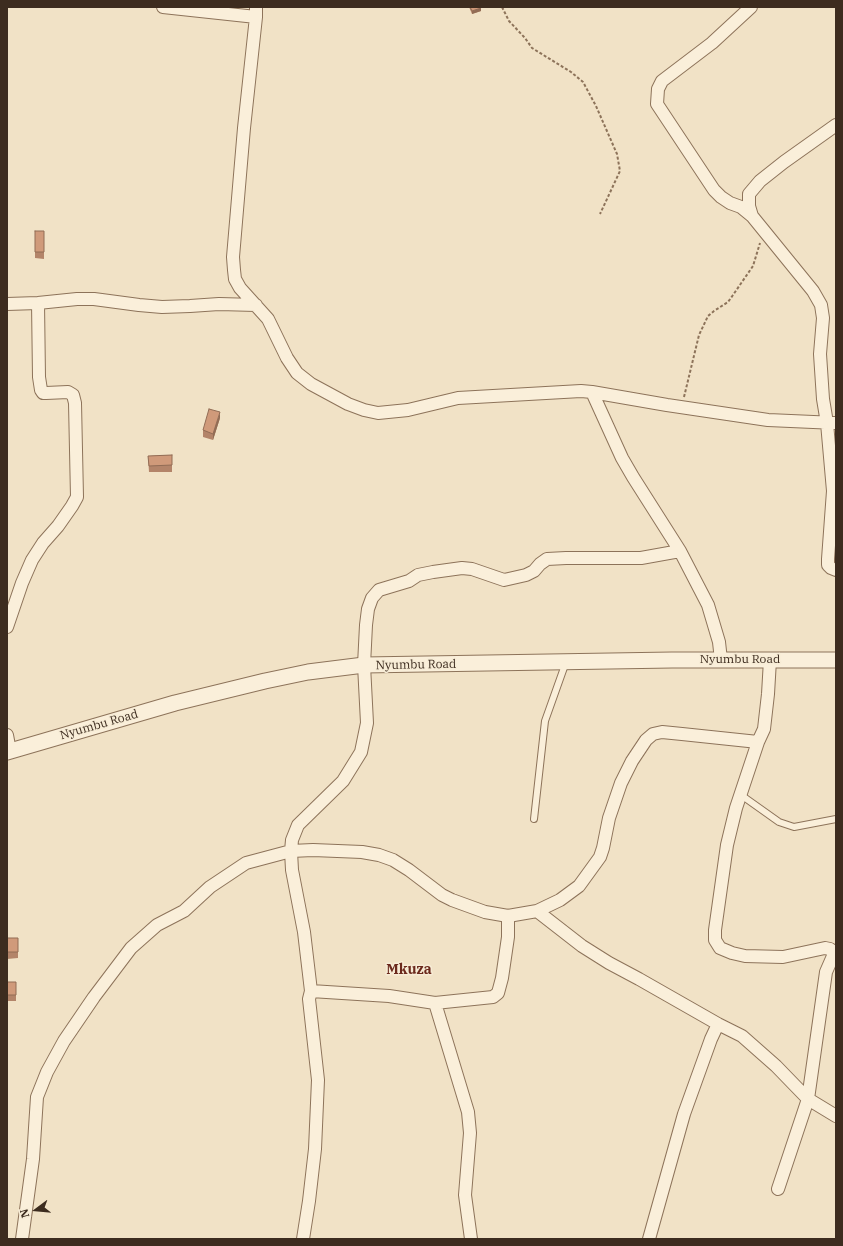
<!DOCTYPE html>
<style>
body{margin:0}
#map{position:relative;width:843px;height:1246px;overflow:hidden;background:#f1e2c6;font-family:"IBM Plex Serif",serif}
canvas{display:block}
.frame{position:absolute;inset:0;border:8px solid #3d2c1f;pointer-events:none}
.north{position:absolute;left:16px;top:1190px;width:40px;height:40px;-webkit-text-stroke:3px #f7ecd6;paint-order:stroke;rotate:254deg;font-size:11px;font-weight:700;line-height:16px;text-align:center;color:#3d2c1f}
.north::after{content:'';display:block;margin:auto;width:14px;height:18px;background:#3d2c1f;clip-path:polygon(50% 0,100% 100%,50% 72%,0 100%)}
</style>
<div id="map">
<canvas width="843" height="1246"></canvas>
<div class="frame"></div>
<div class="north">N</div>
</div>
<script>
const c = document.querySelector('canvas').getContext('2d');
c.lineJoin = 'round';
const toPath = rows => new Path2D(rows.map(r => 'M' + r).join(''));
function stroke(path, color, width, dash) { c.strokeStyle = color; c.lineWidth = width; c.lineCap = dash ? 'butt' : 'round'; c.setLineDash(dash || []); c.stroke(path); }
function paint(path, color) { c.fillStyle = color; c.fill(path, 'evenodd'); }
function write(font, color, halo, rows, align = 'center') {
  c.font = font + ' "IBM Plex Serif",serif'; c.lineWidth = 3; c.setLineDash([]); c.textBaseline = 'middle'; c.strokeStyle = halo; c.fillStyle = color; for (const [text, x, y, turn = 0] of rows) {
    c.save(); c.translate(x, y); c.rotate((+turn || 0) * Math.PI / 180); c.textAlign = isNaN(turn) ? turn : align; if (halo) c.strokeText(text, 0, 0); c.fillText(text, 0, 0); c.restore();
  }
}
const service = toPath([
 [741,795,779,822,794,827,836,819],
 [534,819,545,721,566,662]
]);
const minor = toPath([
 [163,7,256,17],
 [256,7,256,17,244,128,233,257,234,270,235,279,240,288,268,319,287,358,297,373,311,384,348,404,364,410,378,413,408,410,458,398,581,391,592,392,622,458,633,477,680,551,708,605,719,642,721,660],
 [751,7,712,43,662,81,658,89,657,104,714,190,721,197,730,203,741,207,752,216,813,291,821,305,823,318,820,354,823,399,827,423,833,491,828,559,828,565,831,568,836,570],
 [752,216,749,206,749,194,760,181,784,162,836,125],
 [7,304,38,303,77,299,94,299,139,305,162,307,190,306,219,304,256,305],
 [592,392,667,405,768,420,836,423],
 [7,627,22,583,32,560,43,543,58,526,72,506,77,497,75,403,73,395,68,392,46,393,43,393,41,390,39,377,38,303],
 [770,660,768,694,764,729,758,742,736,808,727,845,715,930,715,940,720,948,732,953,745,956,783,957,825,948,830,949,833,951,833,956,826,972,808,1099,778,1189],
 [7,735,10,751],
 [537,911,582,946,609,963,639,979,718,1024,711,1039,684,1114,649,1239],
 [311,991,389,996,435,1003,493,997,498,993,502,978,508,937,508,916],
 [435,1003,468,1112,470,1133,465,1195,471,1239],
 [718,1024,742,1036,776,1066,808,1099,836,1116],
 [22,1239,33,1159,37,1097,47,1072,64,1041,94,997,131,948,157,925,184,911,210,887,246,863,291,851,313,850,362,852,379,855,393,860,409,870,442,895,452,900,485,912,508,916,537,911,560,900,579,886,600,857,603,848,609,818,621,783,632,761,646,740,653,734,662,732,682,734,758,742],
 [303,1239,309,1201,315,1149,318,1080,309,999,311,991,304,932,292,870,291,851,292,840,298,825,343,781,361,752,367,723,364,665,366,625,368,609,372,598,379,590,409,581,418,575,433,572,462,568,472,569,504,580,526,575,534,571,540,564,547,559,566,558,641,558,680,551]
]);
const tertiary = toPath([
 [7,752,175,703,265,681,308,672,364,665,672,660,836,660]
]);
stroke(service, '#8d735a', 8);
stroke(minor, '#8d735a', 14);
stroke(tertiary, '#8d735a', 17);
stroke(toPath([
 [502,7,509,21,525,38,532,48,571,72,583,82,596,106,617,154,620,171,600,214],
 [684,397,699,335,708,316,714,311,728,302,733,295,753,266,760,243]
]), '#8d735a', 2, [3, 2]);
stroke(service, '#faefda', 6);
stroke(minor, '#faefda', 12);
stroke(tertiary, '#faefda', 15);
paint(toPath([
 [469,7,481,7,481,11,472,14],
 [35,231,44,231,44,259,35,258],
 [220,418,213,440,203,437,203,430],
 [172,455,172,472,149,472,148,456],
 [7,938,18,938,18,958,7,959],
 [7,982,16,995,16,1001,7,1001]
]), '#b38469');
paint(toPath([
 [481,8,481,11,472,14,472,11],
 [220,412,220,418,213,440,213,434]
]), '#926c55');
const building = toPath([
 [470,7,481,7,481,8,472,11,470,7],
 [35,231,44,231,44,252,35,252,35,231],
 [209,409,220,412,213,434,203,430,209,409],
 [172,455,172,465,149,466,148,456,172,455],
 [7,938,18,938,18,952,7,952,7,938],
 [7,982,16,982,16,995,7,995,7,982]
]);
paint(building, '#d09a7a');
stroke(building, '#926c55', 1);
write('12px', '#3d2c1f', '#f7ecd6', [
 ["Nyumbu Road",740,660],
 ["Nyumbu Road",416,665,-1],
 ["Nyumbu Road",99,725,-16]
]);
write('bold 14px', '#6b291c', '#f7ecd6', [
 ["Mkuza",409,970]
]);
</script>
